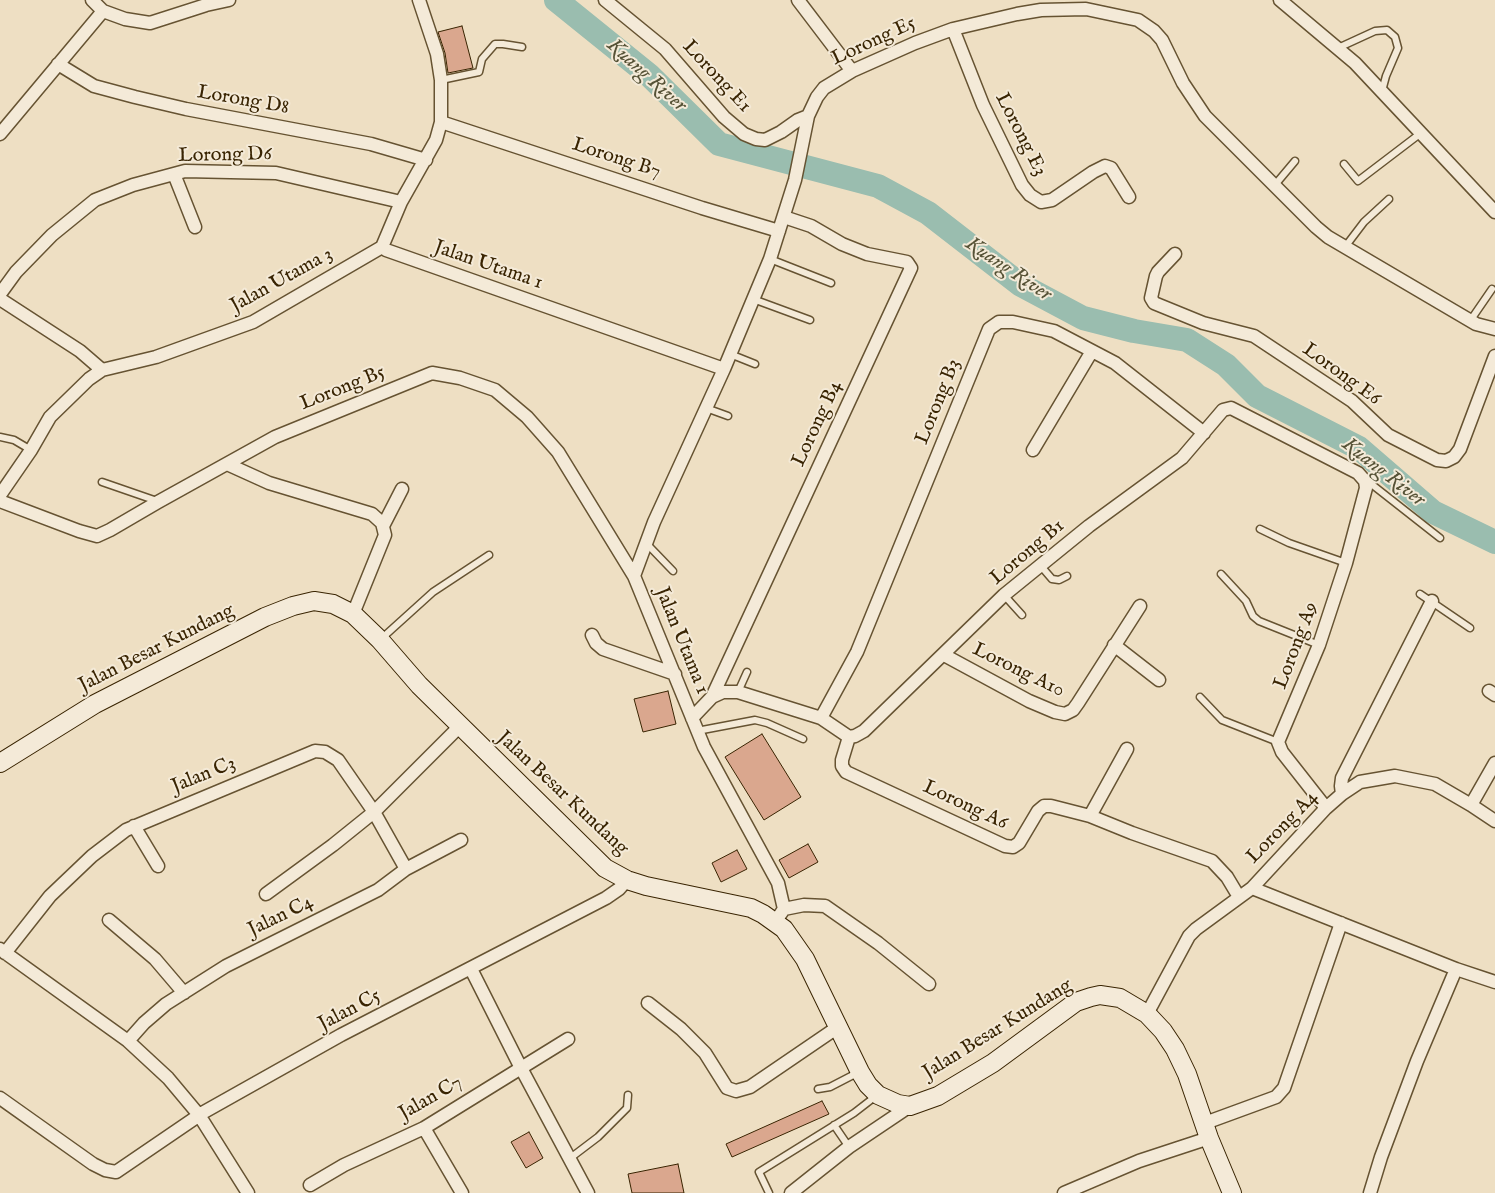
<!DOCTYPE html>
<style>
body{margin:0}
canvas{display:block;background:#eedfc3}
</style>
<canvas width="1495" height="1193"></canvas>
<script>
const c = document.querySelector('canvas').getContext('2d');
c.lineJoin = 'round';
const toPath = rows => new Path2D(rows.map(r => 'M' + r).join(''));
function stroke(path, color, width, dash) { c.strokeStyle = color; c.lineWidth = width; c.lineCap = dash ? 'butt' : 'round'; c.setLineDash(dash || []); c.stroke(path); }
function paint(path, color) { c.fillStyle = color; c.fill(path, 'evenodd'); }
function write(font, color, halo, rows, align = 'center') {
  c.font = font + ' "IM FELL English",serif'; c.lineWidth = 4; c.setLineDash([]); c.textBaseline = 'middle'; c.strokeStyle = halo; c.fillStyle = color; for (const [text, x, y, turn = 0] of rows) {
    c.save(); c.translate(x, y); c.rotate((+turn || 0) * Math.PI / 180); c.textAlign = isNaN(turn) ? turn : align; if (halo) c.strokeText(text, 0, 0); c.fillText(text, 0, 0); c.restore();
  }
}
stroke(toPath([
 [556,0,649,75,719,144,878,186,928,213,1021,285,1083,318,1134,331,1187,340,1226,365,1257,396,1359,448,1433,512,1495,542]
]), '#9abdaf', 24);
const building = toPath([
 [462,26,473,68,448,73,445,53,438,32,462,26],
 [668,691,676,724,643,732,634,699,668,691],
 [762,734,801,797,764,820,725,757,762,734],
 [808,844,818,862,789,878,779,860,808,844],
 [737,850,747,869,721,882,712,863,737,850],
 [822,1101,829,1114,732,1157,726,1144,822,1101],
 [529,1132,543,1158,526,1168,511,1142,529,1132],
 [678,1164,684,1193,632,1193,628,1174,678,1164]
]);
paint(building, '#daa78e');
stroke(building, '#392402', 1);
const lane = toPath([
 [1338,48,1375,31,1387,30,1395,37,1398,48,1386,76,1382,91],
 [441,80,479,72,482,59,495,44,503,44,522,47],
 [1344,164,1358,181,1421,133],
 [1274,186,1295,161],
 [1345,247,1364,222,1389,199],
 [770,259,831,283],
 [753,299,810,320],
 [1470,321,1492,289],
 [730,354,755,364],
 [706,408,728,416],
 [0,437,14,440,31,450],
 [102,482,157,501],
 [1365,482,1370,483,1440,538],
 [1260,529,1289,543,1346,563],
 [646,543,673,571],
 [1040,565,1052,579,1059,580,1067,576],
 [1221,574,1246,601,1253,616,1259,621,1319,645],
 [1420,594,1470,628],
 [1004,595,1022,615],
 [381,639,433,592,489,555],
 [738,692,747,672],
 [1200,697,1222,720,1278,742],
 [697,731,755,720,767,723,803,739],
 [818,1089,830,1087,859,1072],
 [834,1125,849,1147],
 [569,1159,598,1137,627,1108,628,1095],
 [769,1193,759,1172,854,1113,876,1096]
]);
const street = toPath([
 [92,0,103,11,125,19,150,23,206,5,229,0],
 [605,0,665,49,724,117,744,134,756,139,765,140,781,132,798,120,808,116],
 [798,0,852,71],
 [1280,0,1355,63,1495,212],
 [953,29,983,105,1022,185,1030,195,1041,202,1052,200,1093,172,1105,166,1111,168,1129,197],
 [58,64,94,86,135,97,186,109,371,144,426,160],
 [441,122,702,208,779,231],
 [0,134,103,11],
 [174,174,195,227],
 [382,247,386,250,724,369],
 [1175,254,1158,272,1156,276,1151,298,1154,303,1203,323,1254,336,1352,401,1388,435,1437,460,1446,461,1454,457,1460,449,1495,356],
 [0,294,16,272,52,235,95,200,133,185,185,171,276,173,401,202],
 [0,299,80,351,102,370],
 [1033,450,1092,351],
 [227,464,269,483,372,514,382,523,385,535,353,614],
 [0,495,31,450,50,417,89,379,102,370,156,357,253,322,382,247,401,202,436,140,441,122,441,80,437,54,419,0],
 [0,501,79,531,97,536,110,530,158,502,275,437,432,373,460,378,495,390,527,417,558,452,634,576],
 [383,526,402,489],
 [592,635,596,643,603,649,675,674],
 [1114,645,1159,680],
 [944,655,1029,701,1055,712,1065,714,1073,710,1078,703,1140,606],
 [1489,691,1495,695],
 [712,697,723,692,738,692,821,718,849,737,855,736,864,731,1004,595,1089,526,1182,458,1223,410,1231,408,1358,473,1365,481,1366,488,1346,563,1319,645,1278,742,1282,752,1326,808],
 [692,718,712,697,911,268,907,262,867,254,842,244,811,226,784,217],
 [821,718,857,652,989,329,999,322,1013,322,1054,331,1115,363,1204,433],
 [849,737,842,760,842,766,846,772,1005,846,1013,847,1019,843,1038,811,1044,806,1051,806,1090,816,1132,833,1212,861,1227,877,1239,897],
 [1342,794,1341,786,1342,778,1432,601],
 [1471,805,1495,763],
 [1090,816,1127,749],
 [134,826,158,866],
 [1252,888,1456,969,1495,982],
 [266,894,333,845,374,812,460,726],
 [784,909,804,905,825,906,878,943,929,984],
 [109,920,155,959,184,993],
 [775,922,784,909,778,883,704,747,634,576,654,522,724,369,770,259,795,180,808,116,817,97,824,88,852,71,915,43,953,29,1017,14,1041,10,1086,9,1138,20,1154,31,1162,40,1183,83,1205,116,1316,227,1328,237,1476,324,1495,329],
 [0,949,128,1041,168,1078,199,1115,248,1193],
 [5,953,50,896,92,856,126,830,315,751,325,752,338,760,374,812,406,869],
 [471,969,521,1068,588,1193],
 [648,1003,681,1029,705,1053,727,1088,736,1091,750,1087,838,1027],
 [1147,1014,1189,936,1196,929,1252,888,1326,808,1342,794,1360,782,1395,776,1435,784,1471,805,1495,821],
 [128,1041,144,1023,166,1004,226,966,378,890,406,869,461,840],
 [0,1098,93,1164,105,1170,116,1172,204,1112,341,1035,606,898,619,889,627,880],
 [1205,1123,1276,1097,1284,1088,1341,923],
 [424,1128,462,1193],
 [310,1185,344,1165,424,1128,568,1039],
 [791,1193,849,1147,910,1106],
 [1064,1193,1139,1161,1209,1138],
 [1370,1193,1381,1157,1417,1061,1456,969]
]);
const secondary = toPath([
 [0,763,95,704,265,617,293,606,314,601,333,604,353,614,380,640,419,685,605,868,627,880,646,886,751,908,763,914,784,929,805,959,860,1072,868,1085,878,1095,898,1104,910,1106,938,1096,993,1063,1076,1002,1091,997,1100,995,1120,998,1147,1014,1163,1031,1175,1049,1187,1074,1209,1138,1232,1193]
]);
stroke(lane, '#665332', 9);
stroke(street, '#665332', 15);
stroke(secondary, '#392402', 20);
stroke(lane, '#f4ead8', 6);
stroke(street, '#f4ead8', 12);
stroke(secondary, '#f4ead8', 18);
write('20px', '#392402', '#f4ead8', [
 ["Lorong E5",874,42,-25],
 ["Lorong E1",716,77,47],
 ["Lorong D8",243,101,10],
 ["Lorong E3",1020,135,63],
 ["Lorong D6",225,156,-1],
 ["Lorong B7",616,159,18],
 ["Jalan Utama 1",488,266,19],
 ["Jalan Utama 3",282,281,-29],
 ["Lorong E6",1341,375,36],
 ["Lorong B5",343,389,-22],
 ["Lorong B3",939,402,-68],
 ["Lorong B4",818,424,-65],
 ["Lorong B1",1028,553,-40],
 ["Jalan Utama 1",681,641,68],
 ["Lorong A9",1297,646,-69],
 ["Jalan Besar Kundang",157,649,-27],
 ["Lorong A10",1018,671,26],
 ["Jalan C3",204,776,-22],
 ["Jalan Besar Kundang",562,794,43],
 ["Lorong A6",965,806,25],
 ["Lorong A4",1283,828,-46],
 ["Jalan C4",281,917,-26],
 ["Jalan C5",350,1011,-28],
 ["Jalan Besar Kundang",998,1030,-32],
 ["Jalan C7",431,1099,-30]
]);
write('italic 21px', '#565236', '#f4ead8', [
 ["Kuang River",646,76,42],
 ["Kuang River",1008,270,34],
 ["Kuang River",1383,473,38]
]);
</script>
